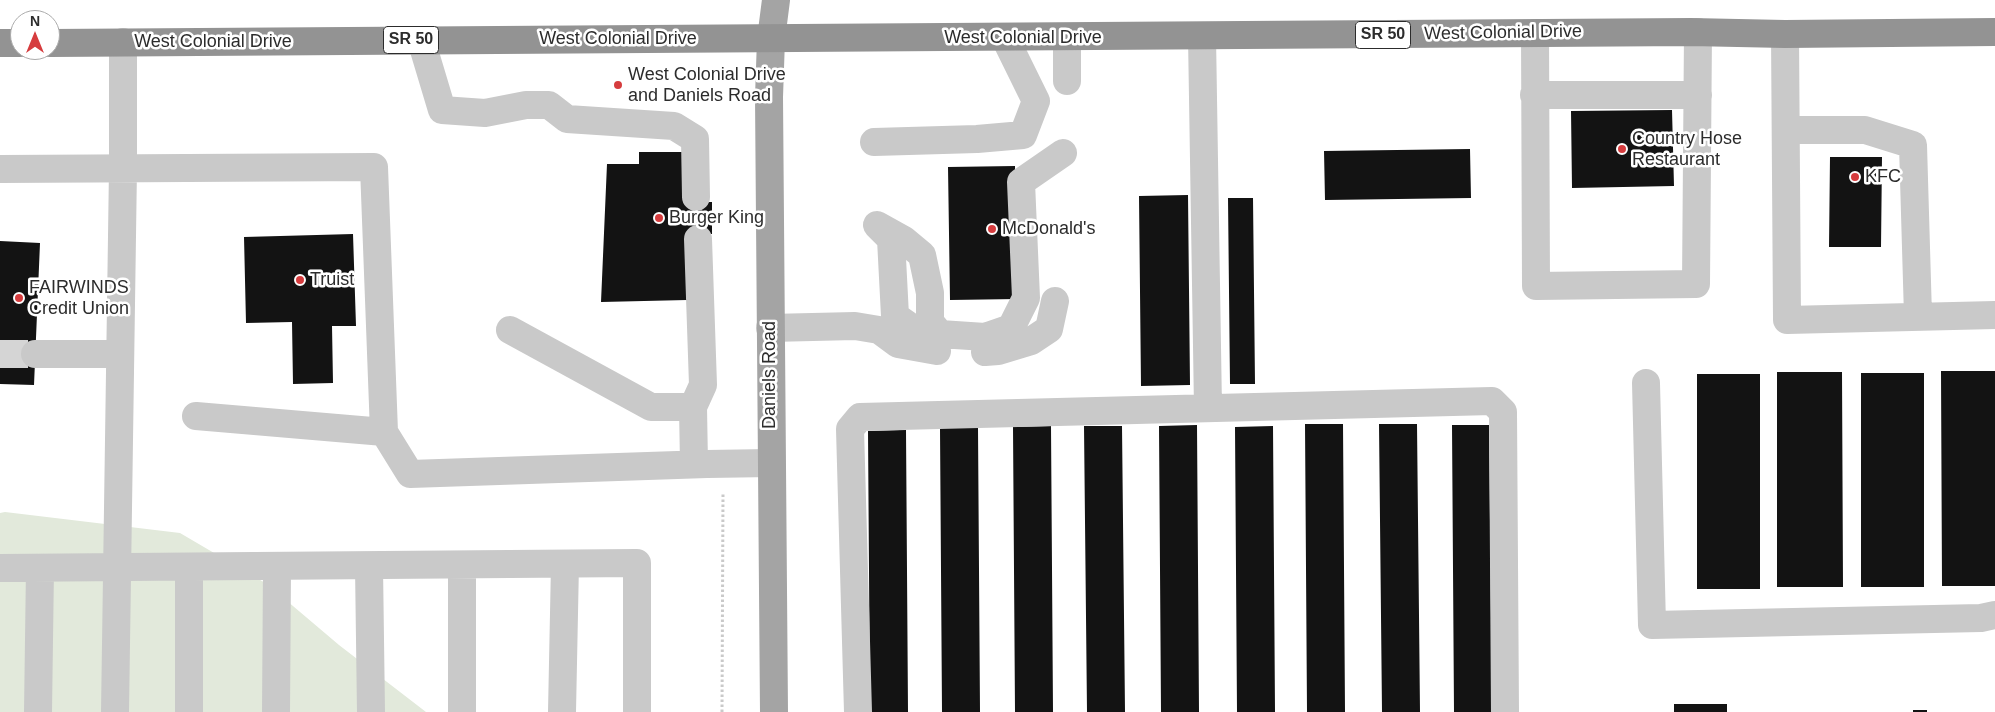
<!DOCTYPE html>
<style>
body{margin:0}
#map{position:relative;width:1995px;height:712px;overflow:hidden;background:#fff;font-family:Helvetica,sans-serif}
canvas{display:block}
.north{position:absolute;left:10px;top:10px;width:50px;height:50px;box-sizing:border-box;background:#fff;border:1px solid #ababab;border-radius:50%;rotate:0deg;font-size:14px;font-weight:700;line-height:20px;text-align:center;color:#2c2c2c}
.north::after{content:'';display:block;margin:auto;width:18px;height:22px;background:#d63c3e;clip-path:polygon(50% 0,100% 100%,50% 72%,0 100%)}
</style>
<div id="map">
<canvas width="1995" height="712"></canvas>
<div class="north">N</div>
</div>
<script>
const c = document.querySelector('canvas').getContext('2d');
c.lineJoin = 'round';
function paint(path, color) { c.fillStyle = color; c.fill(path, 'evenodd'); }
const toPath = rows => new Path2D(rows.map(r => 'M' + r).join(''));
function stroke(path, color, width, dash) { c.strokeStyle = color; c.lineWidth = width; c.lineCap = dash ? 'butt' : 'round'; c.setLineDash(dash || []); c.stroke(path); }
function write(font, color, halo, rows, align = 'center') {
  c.font = font + ' Helvetica,sans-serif'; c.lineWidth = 5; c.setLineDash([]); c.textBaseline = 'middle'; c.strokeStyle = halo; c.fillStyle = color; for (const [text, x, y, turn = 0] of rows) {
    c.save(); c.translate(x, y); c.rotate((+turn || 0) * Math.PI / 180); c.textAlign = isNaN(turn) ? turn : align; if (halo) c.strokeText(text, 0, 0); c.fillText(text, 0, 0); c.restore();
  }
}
paint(toPath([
 [5,512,180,533,267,584,339,645,426,712,0,712,0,513]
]), '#e2e9db');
paint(toPath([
 [1672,110,1674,186,1572,188,1571,111],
 [1470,149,1471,198,1325,200,1324,151],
 [639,152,688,152,685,202,712,202,712,234,687,234,687,300,601,302,607,164,639,164],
 [1830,157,1882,157,1881,247,1829,247],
 [1015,166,1017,299,950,300,948,167],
 [1188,195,1190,385,1141,386,1139,196],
 [1228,198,1253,198,1255,384,1230,384],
 [353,234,356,326,332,326,333,383,293,384,292,322,246,323,244,237],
 [0,241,40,243,34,385,0,384],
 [1941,371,1995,371,1995,586,1942,586],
 [1777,372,1842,372,1843,587,1777,587],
 [1861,373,1924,373,1924,587,1861,587],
 [1697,374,1760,374,1760,589,1697,589],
 [1305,424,1343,424,1345,712,1307,712],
 [1379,424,1417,424,1420,712,1382,712],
 [1197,425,1199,712,1161,712,1159,426],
 [1452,425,1489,425,1492,712,1454,712],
 [1051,426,1053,712,1015,712,1013,427],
 [1084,426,1122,426,1125,712,1087,712],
 [1273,426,1275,712,1237,712,1235,427],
 [940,428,978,428,980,712,942,712],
 [906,430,908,712,870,712,868,431],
 [1674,704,1727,704,1727,712,1674,712],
 [1913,710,1927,710,1927,712,1913,712]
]), '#131313');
stroke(toPath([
 [0,354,35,354]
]), '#d5d5d5', 28, [28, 14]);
stroke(toPath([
 [722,712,723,493]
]), '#c9c9c9', 3, [2.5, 2.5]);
stroke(toPath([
 [1535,33,1536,286,1696,284,1698,32],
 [1785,34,1787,320,1995,315],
 [1202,36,1208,408],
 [1067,37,1067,81],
 [421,40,442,110,485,113,526,105,549,105,567,119,674,126,695,139,696,197],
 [1534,95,1698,95],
 [1786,130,1865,130,1913,145,1918,316],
 [874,142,977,139,1023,135,1036,101,1005,38],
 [0,169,374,167,384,432,410,474,707,464,771,463],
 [770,328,855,326,879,330,898,344,937,351],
 [510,330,651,407,693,407,703,385,698,239],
 [940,334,930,322,930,293,922,255,904,240,877,225,891,239,895,316,912,328,940,334,985,337,1011,328,1026,298,1021,182,1063,153],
 [985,352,998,351,1031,341,1049,329,1055,301],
 [35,354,119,354],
 [1646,383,1652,625,1981,618,1995,615],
 [693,407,694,464],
 [196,416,384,432],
 [369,566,371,712],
 [0,568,637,563,637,712],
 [189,568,189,712],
 [38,712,40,568],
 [115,712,123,168,123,42],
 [276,712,277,567],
 [462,712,462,565],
 [562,712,565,564],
 [858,712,850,429,860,417,1492,401,1503,412,1505,712]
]), '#c9c9c9', 28);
stroke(toPath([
 [774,712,769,97,771,39,776,0]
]), '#a4a4a4', 28);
stroke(toPath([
 [0,43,20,43],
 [50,43,1691,32,1785,34,1995,32]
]), '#939393', 28);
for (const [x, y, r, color] of [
 [618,85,5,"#d63c3e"],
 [1622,149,5,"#d63c3e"],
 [1855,177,5,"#d63c3e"],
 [659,218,5,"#d63c3e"],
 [992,229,5,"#d63c3e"],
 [300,280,5,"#d63c3e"],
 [19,298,5,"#d63c3e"]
]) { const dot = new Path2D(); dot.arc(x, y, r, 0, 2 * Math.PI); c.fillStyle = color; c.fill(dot); stroke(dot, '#fff', 2); }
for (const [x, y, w] of [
 [1383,35,55],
 [411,40,55]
]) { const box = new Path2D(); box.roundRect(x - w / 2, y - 13.5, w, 27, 4); c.fillStyle = '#fff'; c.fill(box); stroke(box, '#2c2c2c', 1); }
write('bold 16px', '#2c2c2c', null, [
 ["SR 50",1383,35],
 ["SR 50",411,40]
]);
write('18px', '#2c2c2c', '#fff', [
 ["West Colonial Drive",1503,33,-1],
 ["West Colonial Drive",1023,38],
 ["West Colonial Drive",618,39],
 ["West Colonial Drive",213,42],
 ["Daniels Road",770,375,-90]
]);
write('18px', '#2c2c2c', '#fff', [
 ["West Colonial Drive",628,75],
 ["and Daniels Road",628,96],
 ["Country Hose",1632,139],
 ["Restaurant",1632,160],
 ["KFC",1865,177],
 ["Burger King",669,218],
 ["McDonald's",1002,229],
 ["Truist",310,280],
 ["FAIRWINDS",29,288],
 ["Credit Union",29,309]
], 'left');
</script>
